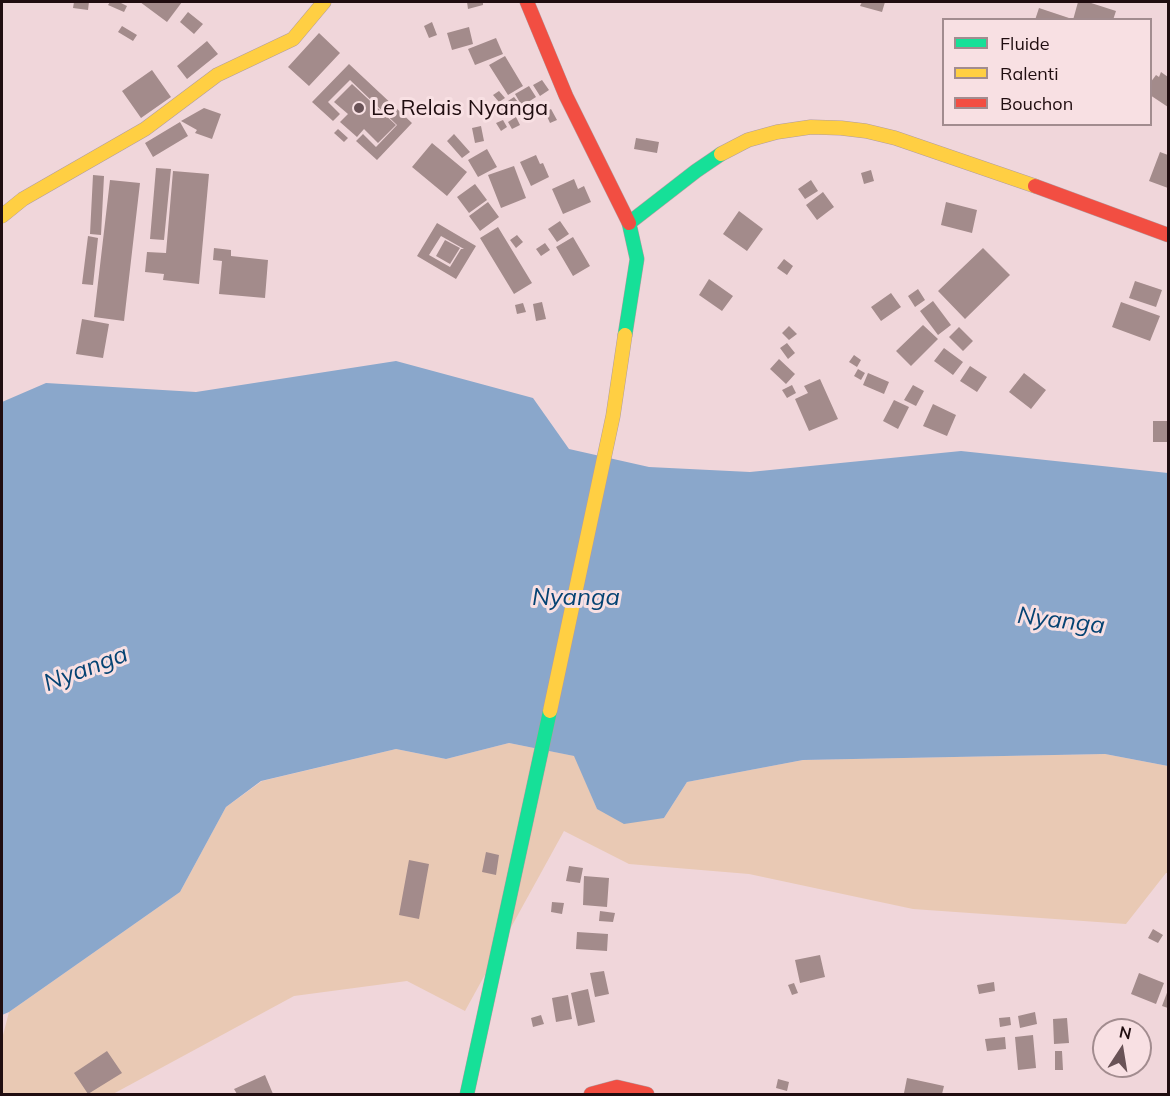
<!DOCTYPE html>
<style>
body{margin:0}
#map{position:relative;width:1170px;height:1096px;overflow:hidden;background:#f0d6da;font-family:Mulish,sans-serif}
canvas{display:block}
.frame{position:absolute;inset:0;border:3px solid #200d10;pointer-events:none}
.legend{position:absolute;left:942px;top:18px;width:210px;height:108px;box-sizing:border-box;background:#f8e0e3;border:2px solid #a28c8f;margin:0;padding:8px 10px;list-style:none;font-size:18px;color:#200d10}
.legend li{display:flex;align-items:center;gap:12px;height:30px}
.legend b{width:30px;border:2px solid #a28c8f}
.north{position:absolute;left:1092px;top:1018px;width:60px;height:60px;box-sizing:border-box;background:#f8e0e3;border:2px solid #a28c8f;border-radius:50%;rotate:12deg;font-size:16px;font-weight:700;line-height:24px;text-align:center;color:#200d10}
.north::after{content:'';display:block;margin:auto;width:21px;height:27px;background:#695357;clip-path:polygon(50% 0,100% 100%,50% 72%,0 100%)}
</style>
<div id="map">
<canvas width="1170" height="1096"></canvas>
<div class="frame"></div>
<ul class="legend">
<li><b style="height:8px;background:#16e098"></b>Fluide</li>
<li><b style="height:8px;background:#ffcf43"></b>Ralenti</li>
<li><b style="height:8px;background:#f24e42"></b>Bouchon</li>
</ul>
<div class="north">N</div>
</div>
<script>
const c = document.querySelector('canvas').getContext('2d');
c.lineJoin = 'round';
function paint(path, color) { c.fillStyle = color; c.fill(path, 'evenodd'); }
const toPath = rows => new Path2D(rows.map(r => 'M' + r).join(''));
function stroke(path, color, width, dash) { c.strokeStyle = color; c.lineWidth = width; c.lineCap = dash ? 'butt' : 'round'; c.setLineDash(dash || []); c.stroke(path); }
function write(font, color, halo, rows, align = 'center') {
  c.font = font + ' Mulish,sans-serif'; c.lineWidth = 6; c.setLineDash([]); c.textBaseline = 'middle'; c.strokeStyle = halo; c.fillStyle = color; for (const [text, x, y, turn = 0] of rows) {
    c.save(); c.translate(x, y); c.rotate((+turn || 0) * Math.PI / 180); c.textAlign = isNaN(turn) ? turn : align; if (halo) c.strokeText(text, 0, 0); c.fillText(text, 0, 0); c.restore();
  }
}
paint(toPath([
 [509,743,575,756,597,809,664,818,687,782,803,760,1105,754,1168,766,1168,873,1166,873,1126,924,913,909,749,874,629,864,564,831,465,1011,407,981,294,996,113,1094,2,1094,2,1039,9,1012,180,892,226,807,262,781,396,749,446,759]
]), '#e9c9b4');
paint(toPath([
 [396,361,533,398,569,449,649,467,750,472,961,451,1168,473,1168,766,1105,754,803,760,687,782,664,818,624,824,597,809,574,756,509,743,446,759,396,749,261,781,226,807,180,892,9,1012,2,1015,2,402,46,383,196,392]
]), '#8aa7cb');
paint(toPath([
 [74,2,89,2,88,10,73,8],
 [110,2,119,2,127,6,124,12,108,5],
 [140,2,182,2,167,22],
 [467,2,483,2,483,5,468,9],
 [862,2,885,2,882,12,860,6],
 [1078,2,1088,2,1116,11,1113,20,1073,20],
 [1039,8,1072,19,1072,20,1035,20],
 [188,12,203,24,194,34,180,22],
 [432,22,437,35,429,38,424,26],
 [122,26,137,35,133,41,118,32],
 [469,27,473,44,452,50,447,33],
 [319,33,340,53,309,86,288,67],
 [496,38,503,54,475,65,468,49],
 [207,41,218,54,187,79,177,66],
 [505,56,523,86,508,95,489,65],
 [349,64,412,123,377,160,356,141,363,134,376,147,397,125,350,80,328,102,340,114,333,121,312,102],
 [152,70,171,97,141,118,122,91],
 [1161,72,1168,77,1168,107,1150,95,1150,83,1156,75,1159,77],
 [542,80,549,90,540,96,533,85],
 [352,84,396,125,378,143,364,129,357,137,340,122,348,114,334,102],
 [529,86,536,97,522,106,515,94],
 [499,91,505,98,499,102,493,95],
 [514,97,521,106,506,117,499,107],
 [204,108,221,114,212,139,195,133,197,130,181,121],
 [551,109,557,120,550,123,545,112],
 [516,117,520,125,512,129,508,122],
 [503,120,507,127,501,131,496,123],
 [180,122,188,136,153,157,145,143],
 [481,126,484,141,475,143,472,128],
 [338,129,348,138,344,142,334,133],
 [454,134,470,152,462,158,447,141],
 [636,138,659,142,657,153,634,149],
 [432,143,467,172,447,196,412,167],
 [487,149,497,167,478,177,468,160],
 [1160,152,1168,155,1168,188,1149,181],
 [536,155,540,164,543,163,549,177,531,186,520,162],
 [514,166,526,198,501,208,488,175],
 [156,168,171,169,164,240,150,239],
 [871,170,874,181,864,184,861,173],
 [173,171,209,174,199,284,163,280,164,274,145,272,147,252,166,253],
 [93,175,104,176,101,235,90,234],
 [574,179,578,189,584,186,591,202,563,214,552,189],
 [110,180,140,183,124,321,94,317],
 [811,180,818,191,805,199,798,189],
 [475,184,487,200,469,213,457,197],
 [823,192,834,207,817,220,806,205],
 [488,202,499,217,480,231,469,216],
 [946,202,977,210,972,233,941,225],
 [739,211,763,229,747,251,723,234],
 [560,221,569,234,557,242,548,229],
 [437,223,476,246,456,279,417,256],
 [441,236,464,249,461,249,450,267,429,255],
 [498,227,532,283,514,294,480,238],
 [517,235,523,242,516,248,510,240],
 [88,236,98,238,93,285,82,284],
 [573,237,590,266,573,276,556,247],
 [445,240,460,248,450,264,436,256],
 [545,243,550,250,541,256,536,249],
 [214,248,231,250,231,256,268,260,265,298,219,294,222,261,213,260],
 [983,248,1010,275,965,319,938,291],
 [784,259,793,266,787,275,777,268],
 [709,279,733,296,722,311,699,295],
 [1135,281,1162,290,1156,307,1129,298],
 [918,289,925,300,915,307,908,296],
 [891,293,901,307,881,321,871,307],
 [933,301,951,325,938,335,920,311],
 [542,302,546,319,536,321,533,304],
 [1121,302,1160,316,1150,341,1112,327],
 [523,303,526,312,517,314,515,305],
 [82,319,109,324,103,358,76,354],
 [923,325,938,339,911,366,896,351],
 [789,326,797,334,789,340,782,333],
 [959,327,973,341,963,351,949,337],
 [787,343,795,353,788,359,780,348],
 [944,348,963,362,953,375,934,361],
 [854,355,861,360,857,367,849,362],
 [779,359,795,374,786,384,770,369],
 [970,366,987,377,977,392,960,381],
 [858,369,865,373,861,380,854,376],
 [868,373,889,382,884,394,863,385],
 [1024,373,1046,390,1031,409,1009,392],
 [820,379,838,419,809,431,795,399,808,393,804,386],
 [792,385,796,393,787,398,782,390],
 [913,385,924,391,916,406,904,400],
 [894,400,909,407,898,429,883,421],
 [933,404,956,415,947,436,923,426],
 [1153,421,1168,421,1168,442,1153,442],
 [486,852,499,855,496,875,482,872],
 [409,860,429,864,419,919,399,915],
 [569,866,583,868,580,883,566,881],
 [584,876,609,878,607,907,583,905],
 [552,902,564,903,562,914,551,912],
 [600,911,615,913,613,922,599,921],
 [1153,929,1163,935,1158,943,1148,938],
 [577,932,608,934,607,951,576,949],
 [820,955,825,977,800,983,795,960],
 [604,971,609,994,595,997,590,973],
 [1139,973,1164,983,1156,1004,1131,994],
 [994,982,995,991,979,994,977,985],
 [794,983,798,993,792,995,788,985],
 [588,989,595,1022,578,1026,571,993],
 [1168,990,1168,1008,1162,1006],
 [568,995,572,1019,556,1022,552,998],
 [1035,1012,1037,1024,1020,1028,1018,1016],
 [541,1015,544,1024,533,1027,531,1018],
 [1010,1017,1011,1025,1000,1027,999,1018],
 [1067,1018,1069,1043,1054,1044,1053,1019],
 [1033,1035,1036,1068,1018,1070,1015,1037],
 [1005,1037,1006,1049,987,1051,985,1039],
 [107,1051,122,1073,88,1094,74,1073],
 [1055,1051,1062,1051,1063,1070,1055,1070],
 [265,1075,273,1094,237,1094,234,1089],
 [907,1078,944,1086,942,1094,904,1093],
 [778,1079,789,1082,787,1091,776,1088]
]), '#a38b8b');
const fast = toPath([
 [625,335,637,259,629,223,696,171,721,154],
 [467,1094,550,711]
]);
const slow = toPath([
 [721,154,748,140,777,132,811,127,841,128,866,131,895,138,1035,186],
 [2,216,23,199,145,129,217,75,293,39,324,2],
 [550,711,613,416,625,335]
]);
const jam = toPath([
 [527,2,566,96,629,223],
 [1035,186,1168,235],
 [591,1094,617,1087,647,1094]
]);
stroke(fast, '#b19c9f', 15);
stroke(slow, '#b19c9f', 15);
stroke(jam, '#b19c9f', 15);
stroke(fast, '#16e098', 14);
stroke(slow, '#ffcf43', 14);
stroke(jam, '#f24e42', 14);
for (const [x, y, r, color] of [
 [359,108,6,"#695357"]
]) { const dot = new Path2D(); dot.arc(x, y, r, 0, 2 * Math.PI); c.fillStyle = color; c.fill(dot); stroke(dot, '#f8e0e3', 2); }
write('22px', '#200d10', '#f8e0e3', [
 ["Le Relais Nyanga",371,108]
], 'left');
write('italic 24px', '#054373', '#f8e0e3', [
 ["Nyanga",576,598],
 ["Nyanga",1061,621,7],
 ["Nyanga",86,669,-21]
]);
</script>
